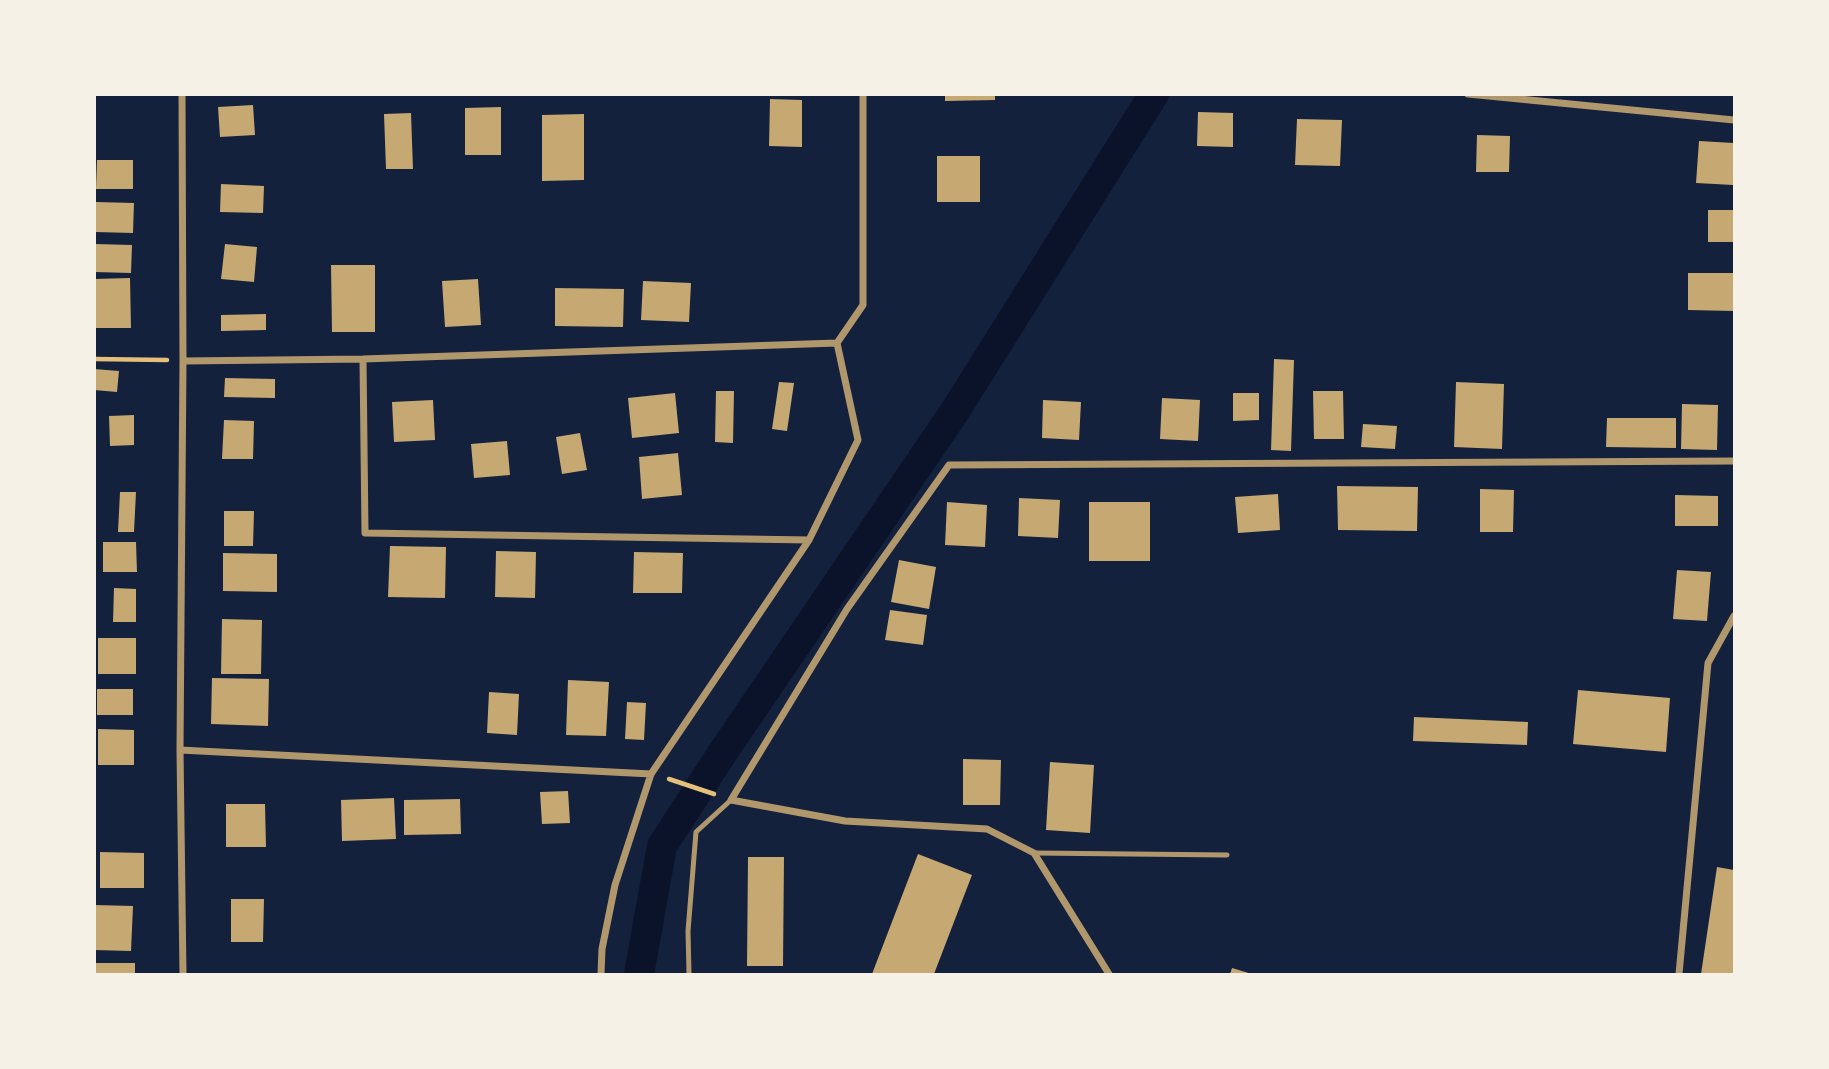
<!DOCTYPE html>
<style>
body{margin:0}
#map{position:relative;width:1829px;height:1069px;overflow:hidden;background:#14213d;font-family:Montserrat,sans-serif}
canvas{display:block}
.frame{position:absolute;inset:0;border:96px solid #f6f1e7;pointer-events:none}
</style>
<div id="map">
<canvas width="1829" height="1069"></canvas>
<div class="frame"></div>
</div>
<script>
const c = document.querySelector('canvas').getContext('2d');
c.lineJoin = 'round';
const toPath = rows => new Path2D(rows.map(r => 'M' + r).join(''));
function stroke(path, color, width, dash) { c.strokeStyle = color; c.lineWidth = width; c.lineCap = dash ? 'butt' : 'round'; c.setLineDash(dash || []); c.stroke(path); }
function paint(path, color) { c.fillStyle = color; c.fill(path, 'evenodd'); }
stroke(toPath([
 [639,974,662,846,721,755,955,411,1154,94]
]), '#0b132b', 30);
paint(toPath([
 [945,94,995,94,995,100,945,101],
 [770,99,802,100,802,147,769,146],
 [253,105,255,135,220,137,218,107],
 [501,107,501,155,465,155,465,108],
 [1198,112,1233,113,1233,147,1197,146],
 [411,113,413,169,386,169,384,114],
 [584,114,584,180,542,181,542,115],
 [1297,119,1342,120,1340,166,1295,165],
 [1477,135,1510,136,1509,172,1476,172],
 [1699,141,1734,143,1733,185,1696,183],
 [937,156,980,156,980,202,937,202],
 [97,160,133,160,133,189,96,189],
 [221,184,264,186,263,213,220,212],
 [96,202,134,203,133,233,95,232],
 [1708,210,1734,210,1734,242,1708,242],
 [95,244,132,245,131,273,94,272],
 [225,244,257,247,254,282,221,279],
 [331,265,375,265,375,332,332,332],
 [1688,273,1734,273,1734,311,1688,310],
 [130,278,131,328,94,328,94,279],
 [478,279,481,325,445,327,442,281],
 [643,281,691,283,689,322,641,320],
 [555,288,624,289,623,327,555,326],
 [266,314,266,330,221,331,221,315],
 [1274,359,1294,360,1291,451,1271,450],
 [94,369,119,371,117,392,94,390],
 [225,378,275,379,275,398,224,397],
 [779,382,794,383,787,431,772,429],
 [1456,382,1504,384,1502,449,1454,447],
 [716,391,734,391,733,443,715,442],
 [1313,391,1343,391,1344,439,1314,439],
 [675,393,679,433,632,438,628,398],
 [1233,393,1259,393,1259,420,1233,421],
 [1162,398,1200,400,1198,441,1160,439],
 [433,400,435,440,394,442,392,402],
 [1043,400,1081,402,1079,440,1042,438],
 [1682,404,1718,405,1717,450,1681,449],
 [134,415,134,445,110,446,109,416],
 [1607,418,1676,418,1676,448,1606,447],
 [224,420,254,421,253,459,222,459],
 [1363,424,1397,426,1395,449,1361,447],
 [580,433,587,470,562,474,556,437],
 [507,441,510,475,474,478,471,444],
 [678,453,682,495,642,499,639,457],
 [1337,486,1418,487,1417,531,1338,530],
 [1480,489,1514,490,1513,532,1480,532],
 [120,492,136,492,134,532,118,532],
 [1278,494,1280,530,1238,533,1235,497],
 [1675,495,1718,496,1718,526,1675,526],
 [1019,498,1060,500,1058,538,1018,536],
 [947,502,987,505,985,547,945,545],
 [1089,502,1150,502,1150,561,1089,561],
 [224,511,254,511,253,546,224,546],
 [103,542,136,542,137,572,103,572],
 [390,546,446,547,445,598,388,597],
 [496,551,536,552,535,598,495,597],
 [634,552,683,553,682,593,633,593],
 [223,553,277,554,277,592,223,591],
 [899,560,936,567,929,609,891,602],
 [1677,570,1711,572,1707,621,1673,619],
 [114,588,136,589,136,622,113,622],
 [890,610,927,615,923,645,885,640],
 [222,619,262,620,261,674,221,674],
 [98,638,136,638,136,674,98,674],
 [212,678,269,679,268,726,211,724],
 [568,680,609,682,606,736,566,735],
 [97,689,133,689,133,715,97,715],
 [1578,690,1670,698,1666,752,1573,744],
 [489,692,519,694,517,735,487,733],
 [627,702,646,703,644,740,625,739],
 [1414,717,1528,722,1527,745,1413,741],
 [98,729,134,730,134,765,98,765],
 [963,759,1001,760,1000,805,963,805],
 [1050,762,1094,765,1090,833,1046,830],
 [568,791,570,823,542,824,540,792],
 [394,798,396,839,342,841,341,800],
 [460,799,461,834,404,835,404,800],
 [226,804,265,804,266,847,226,847],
 [100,852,144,853,144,888,100,888],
 [918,854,972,875,934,974,872,974],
 [748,857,784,857,783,966,747,966],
 [1717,867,1734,870,1734,974,1701,974],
 [231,899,264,899,263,942,231,942],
 [94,905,133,906,131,951,94,950],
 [94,963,135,963,135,974,94,974],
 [1232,968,1252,974,1230,974]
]), '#c6a872');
stroke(toPath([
 [94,359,167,360],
 [669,779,714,794]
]), '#e5c07b', 4.5);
stroke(toPath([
 [1034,853,1227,855],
 [689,974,688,931,696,832,731,800]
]), '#b1986c', 5);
stroke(toPath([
 [182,94,183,361,180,750,183,974],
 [1468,94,1734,120],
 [363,359,365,533,809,540],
 [183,361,363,359,837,343,863,305,863,94],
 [180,750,651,774],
 [601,974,602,949,615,885,651,774,809,540,858,440,837,343],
 [1109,974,1034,853,987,829,845,821,731,800,847,609,949,465,1734,461],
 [1679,974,1708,663,1734,616]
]), '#b1986c', 7);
</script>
